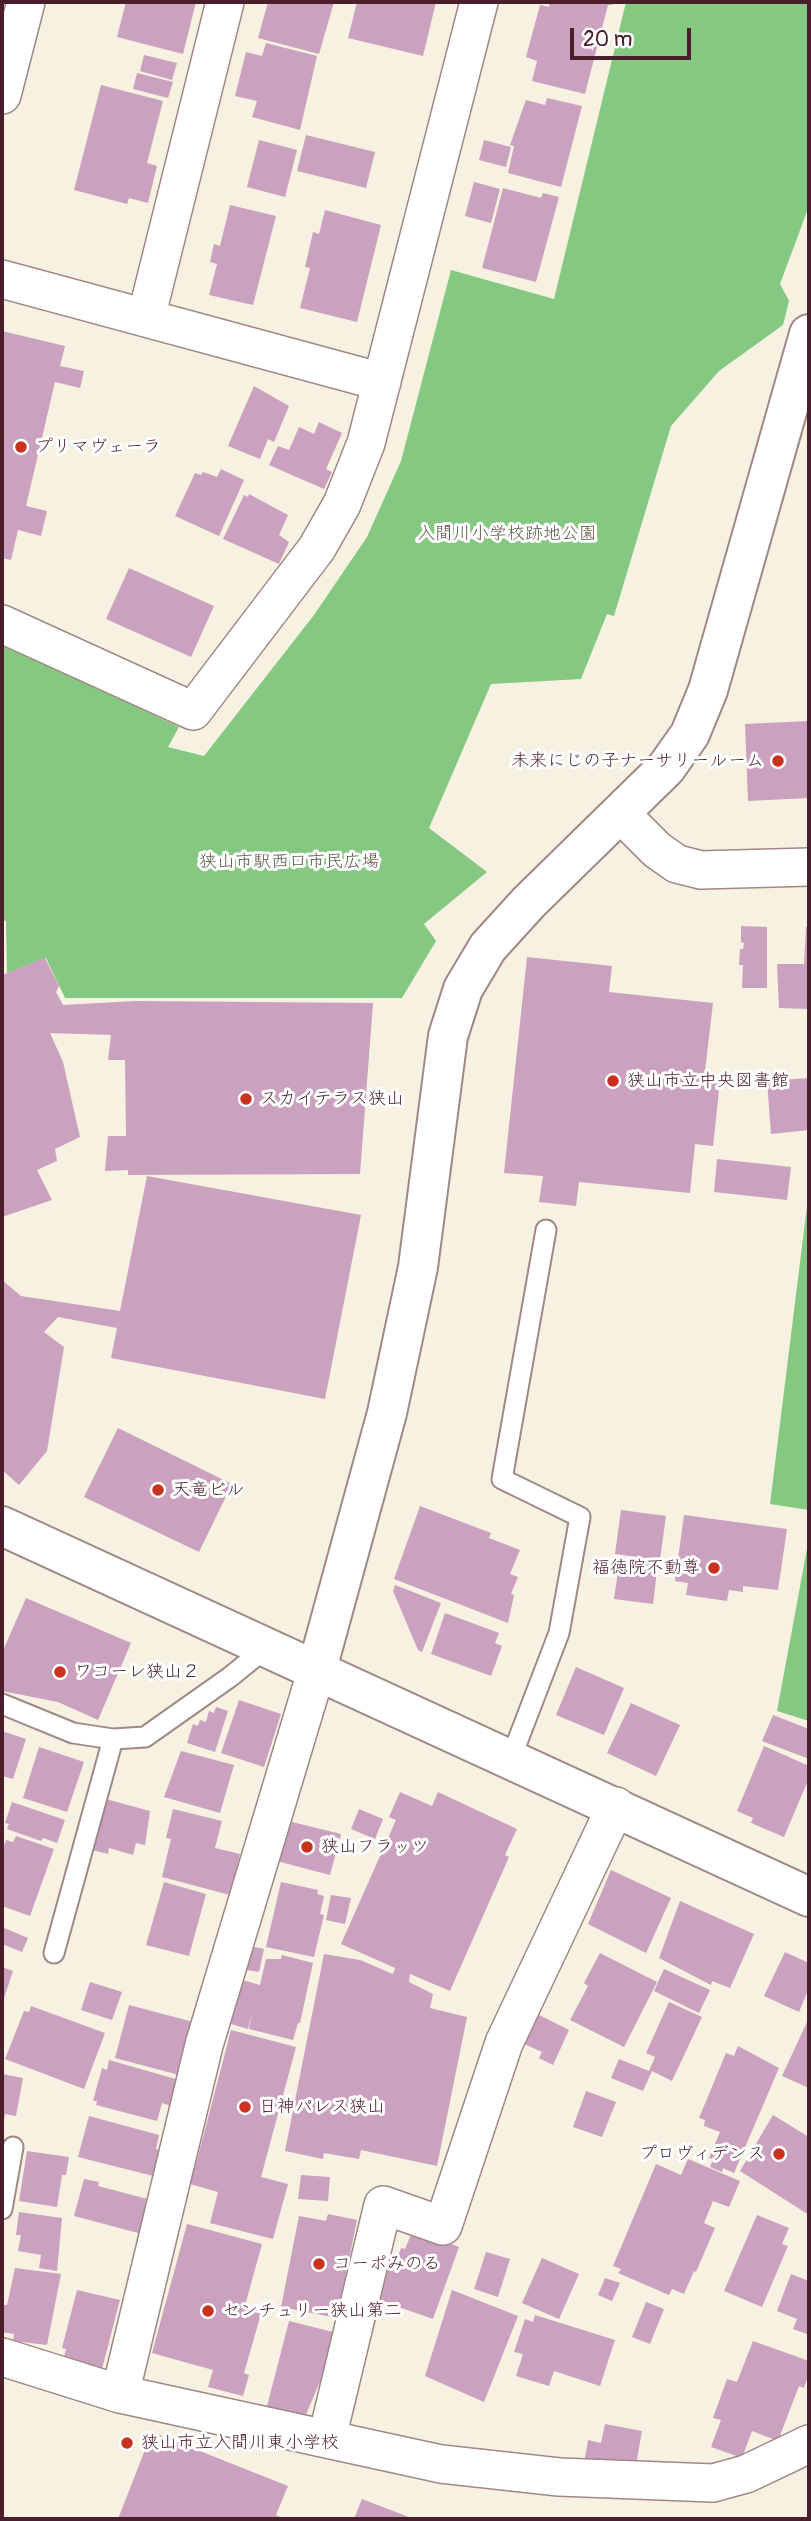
<!DOCTYPE html>
<meta charset="utf-8">
<style>
body{margin:0}
#map{position:relative;width:811px;height:2521px;overflow:hidden;background:#f6f1e1;font-family:Pangolin,sans-serif}
canvas{display:block}
.frame{position:absolute;inset:0;border:4px solid #4a1f2b;pointer-events:none}
.scale{position:absolute;left:570px;top:28px;width:121px;height:32px;box-sizing:border-box;border:4px solid #4a1f2b;border-top:0;padding-left:9px;font-size:21px;line-height:24px;white-space:nowrap;color:#4a1f2b;-webkit-text-stroke:5px #fff;paint-order:stroke}
</style>
<div id="map">
<canvas width="811" height="2521"></canvas>
<div class="frame"></div>
<div class="scale">20 m</div>
</div>
<script>
const c = document.querySelector('canvas').getContext('2d');
c.lineJoin = 'round';
function paint(path, color) { c.fillStyle = color; c.fill(path, 'evenodd'); }
const toPath = rows => new Path2D(rows.map(r => 'M' + r).join(''));
function stroke(path, color, width, dash) { c.strokeStyle = color; c.lineWidth = width; c.lineCap = dash ? 'butt' : 'round'; c.setLineDash(dash || []); c.stroke(path); }
function write(font, color, halo, rows, align = 'center') {
  c.font = font + ' Pangolin,"Klee One",sans-serif'; c.lineWidth = 6; c.setLineDash([]); c.textBaseline = 'middle'; c.strokeStyle = halo; c.fillStyle = color; for (const [text, x, y, turn = 0] of rows) {
    c.save(); c.translate(x, y); c.rotate((+turn || 0) * Math.PI / 180); c.textAlign = isNaN(turn) ? turn : align; if (halo) c.strokeText(text, 0, 0); c.fillText(text, 0, 0); c.restore();
  }
}
paint(toPath([
 [626,2,809,2,809,206,780,284,789,301,783,325,719,371,671,426,614,616,607,614,581,679,491,684,429,828,487,872,424,924,436,941,402,998,65,998,46,958,7,973,6,921,2,920,2,644,179,727,168,747,204,756,314,615,367,537,401,461,451,270,554,299],
 [809,1190,809,1510,770,1504],
 [809,1538,809,1721,777,1711]
]), '#84c882');
paint(toPath([
 [126,2,196,2,183,54,117,37],
 [268,2,334,2,319,54,258,38],
 [357,2,436,2,423,56,348,38],
 [550,2,613,2,612,5,608,5,585,94,532,81,537,61,526,57,540,5,549,7],
 [266,43,317,56,300,130,252,117,257,101,235,96,246,52,262,56],
 [144,55,177,63,172,80,140,71],
 [137,73,173,82,168,98,133,89],
 [101,85,163,101,147,163,157,166,148,203,129,198,127,204,74,190],
 [547,98,582,106,561,187,508,173,514,146,510,145,526,100,545,105],
 [306,135,375,152,366,188,297,171],
 [259,140,297,150,285,197,247,187],
 [484,140,511,147,506,167,479,160],
 [474,182,500,189,491,223,465,216],
 [503,188,541,198,543,193,559,197,536,282,482,268],
 [230,205,276,216,253,305,209,295,217,264,210,262,214,244,220,246],
 [325,210,381,225,357,322,300,308,310,268,305,267,313,232,319,234],
 [2,331,65,346,60,366,84,371,80,388,55,382,26,506,47,511,41,536,18,530,11,560,2,558],
 [254,386,289,406,274,442,268,439,260,459,228,446],
 [319,422,342,433,326,469,332,472,324,489,269,465,278,446,289,450,299,427,314,434],
 [221,469,244,480,219,536,175,516,195,473,201,475,203,472,217,477],
 [249,494,288,515,279,535,289,542,279,564,223,539,244,495,248,497],
 [129,568,214,606,191,657,106,619],
 [809,721,809,798,748,801,745,724],
 [741,926,767,927,767,988,742,988,743,965,739,965,740,949,743,949,744,943,741,942],
 [806,927,809,927,809,1009,779,1008,777,964,804,964],
 [527,957,612,966,609,992,713,1003,704,1080,720,1082,713,1146,695,1144,690,1193,579,1182,576,1206,539,1202,543,1176,504,1173],
 [45,958,59,986,56,992,63,1005,136,1001,373,1003,360,1174,128,1175,128,1170,105,1171,108,1136,126,1136,125,1060,108,1060,111,1035,50,1033,63,1062,80,1137,55,1149,57,1161,37,1170,52,1200,2,1217,2,975],
 [809,1078,809,1130,771,1134,767,1081],
 [717,1159,791,1167,787,1200,714,1192],
 [147,1176,361,1215,325,1399,111,1358,117,1328,58,1317,44,1332,64,1347,47,1451,19,1485,2,1470,2,1280,21,1296,120,1311],
 [118,1428,232,1484,199,1552,84,1497],
 [420,1506,491,1533,489,1538,520,1550,510,1574,518,1577,511,1594,514,1595,508,1623,394,1579],
 [621,1510,666,1516,660,1560,615,1554],
 [684,1515,787,1529,778,1590,743,1586,743,1592,729,1590,727,1601,686,1595,688,1583,675,1581],
 [620,1558,658,1563,653,1604,614,1599],
 [395,1585,441,1603,422,1652,418,1650,393,1591],
 [26,1598,131,1643,98,1720,58,1702,2,1691,2,1653],
 [445,1613,499,1633,495,1643,502,1646,491,1676,431,1654],
 [576,1667,624,1688,604,1735,556,1715],
 [239,1700,281,1714,264,1767,221,1753],
 [631,1703,680,1725,656,1776,607,1753],
 [216,1707,228,1711,215,1752,187,1743,193,1724,198,1726,200,1720,206,1722,209,1711,214,1713],
 [773,1715,809,1729,809,1759,762,1741],
 [2,1731,26,1739,13,1779,2,1776],
 [764,1746,809,1766,809,1778,784,1837,751,1823,753,1818,737,1811],
 [39,1747,84,1762,67,1812,23,1798],
 [181,1751,234,1765,220,1813,164,1797],
 [400,1792,432,1806,438,1792,517,1829,505,1855,509,1857,450,1991,410,1974,409,1982,433,1994,430,2008,467,2017,437,2166,361,2150,359,2159,324,2153,323,2159,285,2151,324,1954,360,1960,393,1974,395,1968,341,1944,396,1820,389,1817],
 [102,1798,150,1811,145,1845,136,1843,133,1855,109,1848,108,1854,88,1849],
 [12,1802,65,1820,57,1843,43,1838,41,1841,7,1829,9,1824,5,1823],
 [173,1809,222,1821,215,1848,240,1854,230,1895,162,1877,171,1839,166,1838],
 [359,1809,383,1819,375,1839,351,1829],
 [284,1820,341,1834,330,1875,273,1860],
 [16,1836,54,1849,30,1916,2,1906,2,1852,6,1840,13,1842],
 [611,1870,671,1898,646,1953,588,1924],
 [164,1882,206,1894,189,1956,146,1945],
 [281,1882,318,1890,317,1894,324,1896,320,1914,324,1915,314,1957,266,1947],
 [331,1895,351,1898,345,1924,326,1920],
 [680,1901,754,1934,730,1988,712,1981,711,1985,659,1958],
 [2,1927,28,1938,22,1952,2,1944],
 [246,1945,264,1949,259,1972,241,1969],
 [785,1952,809,1963,809,1988,799,2012,764,1996],
 [600,1953,657,1982,624,2047,570,2020,588,1986,584,1983],
 [282,1955,313,1963,300,2023,298,2023,293,2040,249,2029,252,2013,248,2029,224,2022,235,1978,260,1985,266,1959,281,1959],
 [2,1967,13,1971,2,2004],
 [664,1969,710,1990,699,2013,654,1991],
 [90,1982,122,1992,112,2020,81,2010],
 [669,2002,702,2017,672,2081,652,2071,643,2091,611,2078,619,2059,649,2071,655,2057,646,2053],
 [129,2005,197,2023,183,2076,115,2058],
 [31,2006,105,2033,84,2089,5,2059,24,2011,29,2012],
 [533,2012,569,2030,553,2065,539,2058,542,2052,522,2043],
 [807,2022,809,2023,809,2088,782,2076],
 [231,2030,296,2047,261,2177,288,2184,273,2239,210,2223,218,2192,186,2183,190,2167,195,2168],
 [738,2046,779,2068,734,2173,723,2168,722,2172,710,2167,713,2159,709,2158,720,2132,704,2126,705,2120,699,2118,726,2053,734,2056],
 [109,2060,179,2080,171,2106,162,2103,157,2121,96,2105,97,2101,93,2101,102,2068,107,2070],
 [2,2074,23,2078,16,2116,5,2114,3,2125],
 [586,2091,616,2102,602,2137,573,2127],
 [773,2115,809,2137,809,2215,740,2171],
 [89,2116,159,2135,156,2149,160,2150,153,2176,78,2157],
 [27,2151,69,2157,66,2175,62,2175,57,2207,19,2201],
 [688,2159,740,2181,729,2207,713,2201,704,2223,715,2228,696,2272,694,2271,684,2294,672,2289,669,2295,618,2273,621,2269,613,2266,656,2164,681,2175],
 [301,2175,330,2177,328,2201,298,2199],
 [84,2179,99,2182,98,2186,151,2200,142,2234,74,2216],
 [19,2212,62,2218,57,2271,39,2268,41,2255,18,2251,21,2235,16,2235],
 [328,2214,357,2220,337,2318,281,2307,299,2216,326,2221],
 [757,2215,789,2228,782,2244,788,2246,762,2307,724,2291],
 [187,2224,262,2244,244,2309,261,2314,244,2373,249,2375,243,2396,208,2387,213,2370,152,2353],
 [413,2230,459,2247,433,2319,376,2299,391,2257,397,2259,401,2248,405,2249],
 [486,2252,510,2259,498,2297,474,2289],
 [542,2258,579,2274,559,2319,522,2303],
 [15,2268,61,2274,47,2345,13,2341,14,2334,2,2332,2,2313,4,2305,7,2305],
 [791,2274,809,2281,809,2335,793,2329,797,2319,777,2311],
 [605,2278,620,2283,612,2301,598,2295],
 [77,2290,120,2300,102,2369,63,2361,66,2349,62,2348],
 [452,2290,518,2316,484,2402,425,2376],
 [646,2302,664,2309,650,2344,632,2337],
 [535,2315,615,2340,600,2386,554,2371,549,2386,516,2376,523,2354,514,2352,525,2319,533,2322],
 [289,2321,333,2332,326,2359,333,2361,328,2379,322,2377,304,2419,266,2410],
 [753,2341,809,2361,809,2373,804,2388,799,2386,778,2441,752,2431,742,2458,711,2447,721,2420,713,2418,727,2379,737,2382],
 [605,2424,642,2431,634,2476,584,2464,588,2440,601,2443],
 [152,2432,288,2486,276,2515,285,2519,118,2519],
 [362,2499,414,2519,354,2519]
]), '#caa1be');
const service = toPath([
 [2,1704,73,1733,113,1739,145,1737,230,1677,267,1647],
 [511,1758,559,1633,580,1517,502,1479,546,1230],
 [54,1953,113,1739],
 [2,2209,13,2147]
]);
const minor = toPath([
 [2,95,26,2],
 [2,279,382,382],
 [146,318,225,2],
 [2,624,193,711,317,548,342,504,366,443,479,2],
 [620,813,657,850,677,864,701,870,809,867],
 [2,2357,120,2394,441,2464,559,2477,713,2483,746,2474,809,2444],
 [120,2394,204,2045,317,1669],
 [327,2438,383,2205,443,2226,504,2043,616,1806]
]);
const tertiary = toPath([
 [2,1526,809,1897],
 [317,1669,387,1413,418,1267,448,1036,463,989,488,947,529,902,666,768,690,734,708,690,809,334]
]);
stroke(service, '#a08886', 23);
stroke(minor, '#a08886', 40);
stroke(tertiary, '#a08886', 42);
stroke(service, '#fff', 19);
stroke(minor, '#fff', 37);
stroke(tertiary, '#fff', 38);
for (const [x, y, r, color] of [
 [21,447,7,"#c8321e"],
 [778,761,7,"#c8321e"],
 [613,1081,7,"#c8321e"],
 [246,1099,7,"#c8321e"],
 [158,1490,7,"#c8321e"],
 [714,1568,7,"#c8321e"],
 [60,1672,7,"#c8321e"],
 [307,1847,7,"#c8321e"],
 [245,2107,7,"#c8321e"],
 [779,2154,7,"#c8321e"],
 [319,2264,7,"#c8321e"],
 [208,2311,7,"#c8321e"],
 [127,2443,7,"#c8321e"]
]) { const dot = new Path2D(); dot.arc(x, y, r, 0, 2 * Math.PI); c.fillStyle = color; c.fill(dot); stroke(dot, '#fff', 2.5); }
write('18px', '#4a1f2b', '#fff', [
 ["プリマヴェーラ",35,447],
 ["未来にじの子ナーサリールーム",764,761,"right"],
 ["狭山市立中央図書館",627,1081],
 ["スカイテラス狭山",260,1099],
 ["天竜ビル",172,1490],
 ["福徳院不動尊",700,1568,"right"],
 ["ワコーレ狭山２",74,1672],
 ["狭山フラッツ",321,1847],
 ["日神パレス狭山",259,2107],
 ["プロヴィデンス",765,2154,"right"],
 ["コーポみのる",333,2264],
 ["センチュリー狭山第二",222,2311],
 ["狭山市立入間川東小学校",141,2443]
], 'left');
write('18px', '#5e5a49', '#fff', [
 ["入間川小学校跡地公園",507,534],
 ["狭山市駅西口市民広場",289,862]
]);
</script>
